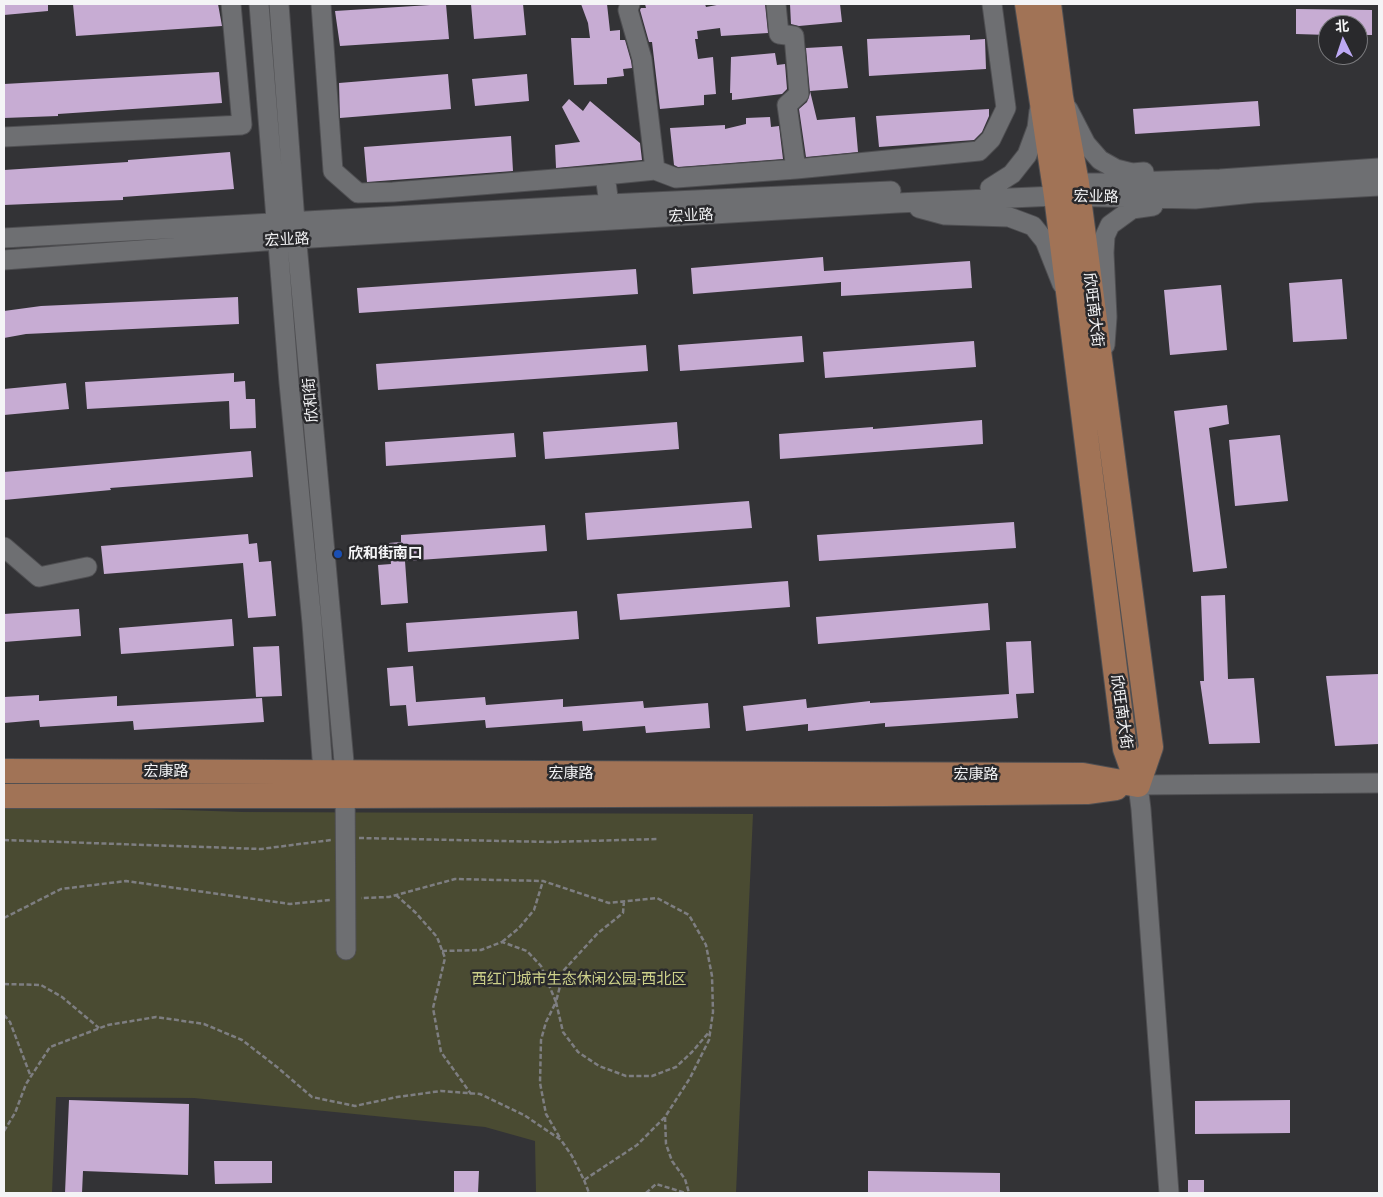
<!DOCTYPE html>
<meta charset="utf-8">
<style>
body{margin:0}
#map{position:relative;width:1383px;height:1197px;overflow:hidden;background:#333336;font-family:"PT Sans Narrow","Noto Sans SC",sans-serif}
canvas{display:block}
.frame{position:absolute;inset:0;border:5px solid #f4f4f6;pointer-events:none}
.north{position:absolute;left:1318px;top:15px;width:50px;height:50px;box-sizing:border-box;background:#29292c;border:1px solid #7a7a7d;border-radius:50%;rotate:356deg;font-size:14px;font-weight:700;line-height:20px;text-align:center;color:#f4f4f6}
.north::after{content:'';display:block;margin:auto;width:18px;height:22px;background:#bda9f5;clip-path:polygon(50% 0,100% 100%,50% 72%,0 100%)}
</style>
<div id="map">
<canvas width="1383" height="1197"></canvas>
<div class="frame"></div>
<div class="north">北</div>
</div>
<script>
const c = document.querySelector('canvas').getContext('2d');
c.lineJoin = 'round';
function paint(path, color) { c.fillStyle = color; c.fill(path, 'evenodd'); }
const toPath = rows => new Path2D(rows.map(r => 'M' + r).join(''));
function stroke(path, color, width, dash) { c.strokeStyle = color; c.lineWidth = width; c.lineCap = dash ? 'butt' : 'round'; c.setLineDash(dash || []); c.stroke(path); }
function write(font, color, halo, rows, align = 'center') {
  c.font = font + ' "PT Sans Narrow","Noto Sans SC",sans-serif'; c.lineWidth = 5; c.setLineDash([]); c.textBaseline = 'middle'; c.strokeStyle = halo; c.fillStyle = color; for (const [text, x, y, turn = 0] of rows) {
    c.save(); c.translate(x, y); c.rotate((+turn || 0) * Math.PI / 180); c.textAlign = isNaN(turn) ? turn : align; if (halo) c.strokeText(text, 0, 0); c.fillText(text, 0, 0); c.restore();
  }
}
paint(toPath([
 [4,804,242,812,753,814,736,1193,536,1193,535,1141,485,1127,194,1098,56,1097,52,1193,4,1193]
]), '#4a4b32');
paint(toPath([
 [4,4,48,4,48,11,4,15],
 [73,4,218,4,222,26,76,36],
 [446,4,449,39,340,46,335,11],
 [471,4,523,4,526,35,474,39],
 [581,4,607,4,610,31,620,30,620,40,625,40,631,61,632,68,623,69,624,76,607,78,607,84,574,85,571,38,590,38,588,23],
 [645,4,705,4,706,7,722,4,765,4,768,33,721,36,720,28,697,31,698,39,695,39,698,59,713,57,716,94,704,95,704,105,660,109,652,42,649,42,640,10,641,8,646,8],
 [790,4,840,4,842,22,799,26,791,24],
 [1296,9,1372,10,1372,35,1358,35,1358,25,1328,25,1328,35,1296,34],
 [970,35,970,40,985,39,986,69,869,76,867,39],
 [842,46,848,88,810,91,817,120,855,117,858,152,806,157,799,109,807,102,810,93,806,48],
 [775,53,777,65,785,64,787,89,782,94,732,100,732,93,730,93,731,57],
 [219,72,222,103,58,114,58,116,4,118,4,84],
 [448,74,451,109,340,118,339,83],
 [527,74,529,101,475,106,472,79],
 [569,99,583,111,590,101,640,143,642,160,556,168,555,145,580,142,562,107],
 [1258,101,1260,126,1135,134,1133,109],
 [989,109,989,116,982,132,974,140,879,147,876,116],
 [770,117,771,127,779,126,783,159,678,167,674,165,670,128,725,125,725,129,746,124,746,118],
 [511,136,513,171,367,182,364,147],
 [230,152,234,189,123,197,123,200,4,205,4,170,128,162,128,160],
 [823,257,824,271,970,261,972,288,841,296,841,282,693,294,691,268],
 [636,269,638,294,359,313,357,288],
 [1342,279,1347,339,1293,342,1289,283],
 [1221,285,1227,350,1170,355,1164,290],
 [238,297,239,324,26,334,4,338,4,311,41,306],
 [802,336,804,362,680,371,678,345],
 [974,341,976,367,825,378,823,352],
 [646,345,648,371,378,390,376,364],
 [234,373,234,382,245,381,246,399,255,399,256,428,230,429,229,401,87,409,85,382],
 [66,383,69,409,4,415,4,389],
 [1227,405,1229,424,1209,428,1227,568,1193,572,1174,411],
 [982,420,983,444,780,459,779,434,873,427,873,429],
 [677,422,679,449,545,459,543,432],
 [514,433,516,457,386,466,385,442],
 [1280,435,1288,501,1235,506,1229,440],
 [251,451,253,477,110,488,111,490,4,500,4,472],
 [749,501,752,528,587,540,585,513],
 [1014,522,1016,548,819,561,817,535],
 [545,525,547,551,405,561,408,603,381,605,378,565,391,564,389,543,401,542,401,535],
 [248,534,249,544,257,543,259,562,271,561,276,616,248,618,243,563,104,574,101,546],
 [788,581,790,607,620,620,617,594],
 [1225,595,1228,679,1254,678,1260,743,1209,744,1200,681,1204,681,1201,596],
 [988,603,990,630,818,644,816,617],
 [79,609,81,636,4,642,4,614],
 [577,611,579,639,408,652,406,623],
 [232,619,234,646,121,654,119,628],
 [1031,641,1034,693,1016,694,1018,718,885,727,885,723,808,731,808,724,746,731,743,706,806,699,807,708,870,701,870,703,1009,694,1006,642],
 [279,646,282,696,256,697,253,647],
 [413,666,416,702,485,697,486,705,563,699,563,707,643,701,644,708,708,703,710,728,646,733,645,726,583,731,582,721,486,728,485,720,408,726,406,705,390,706,387,668],
 [1379,674,1379,744,1335,746,1326,676],
 [39,695,39,701,117,696,117,706,262,698,264,722,134,730,133,721,40,727,39,720,4,723,4,697],
 [69,1100,189,1104,188,1175,83,1171,82,1193,65,1193],
 [1290,1100,1290,1133,1195,1134,1195,1101],
 [214,1161,272,1161,272,1183,215,1184],
 [454,1171,479,1171,478,1193,454,1193],
 [868,1171,1000,1173,1000,1193,868,1193],
 [1188,1180,1204,1180,1204,1193,1188,1193]
]), '#c7acd3');
const minor = toPath([
 [259,4,289,383,312,623,324,785],
 [279,4,295,222,345,773,346,950],
 [321,4,333,171,358,193,393,192,605,175],
 [1068,109,1086,144,1100,160,1116,169,1132,173,1144,172],
 [4,137,242,125,231,4],
 [796,169,979,151,991,139,1006,108,992,4],
 [655,170,676,178,796,169,787,105,799,94,794,36,779,34,776,4],
 [1063,183,1104,183,1220,179,1379,168],
 [990,188,1012,174,1027,155,1037,128,1039,111],
 [609,204,605,175,655,170,642,59,628,10,630,4],
 [919,208,945,215,1009,217,1033,226,1045,241,1062,284],
 [4,238,609,204,891,191],
 [4,260,278,240,897,203,1056,196,1195,199,1253,193,1379,186],
 [1105,345,1107,317,1104,253,1105,236,1110,225,1132,209,1153,206],
 [4,547,39,577,87,567],
 [1169,1193,1141,809,1138,785,1379,783]
]);
const major = toPath([
 [1027,4,1056,196,1125,749,1138,785,1151,747,1077,183,1061,97,1049,4],
 [4,771,1083,775,1138,785],
 [4,796,345,796,885,794,1087,792,1116,788]
]);
stroke(minor, '#4f4f52', 21);
stroke(major, '#4f4f52', 26);
stroke(toPath([
 [359,838,550,842,658,839],
 [4,840,261,849,331,840],
 [396,895,416,913,437,937,445,958,433,1008,441,1052,471,1094],
 [624,901,623,913,598,933,564,970,556,1002,563,1032,578,1052,599,1066,626,1076,652,1076,676,1067,692,1052,710,1031],
 [4,918,61,889,126,881,290,904,330,900],
 [502,942,519,928,534,910,543,881],
 [442,951,481,950,502,942,527,951,541,966,556,1002,546,1022,541,1040,540,1083,546,1114,560,1138],
 [4,984,41,985,62,997,99,1028],
 [4,1015,10,1022,31,1077],
 [665,1117,666,1144,672,1161,685,1179,689,1193],
 [4,1131,15,1113,26,1084,50,1047,108,1025,156,1017,204,1024,242,1040,277,1067,312,1097,355,1106,397,1097,441,1091,480,1094,524,1115,561,1140,572,1156,584,1180,637,1145,665,1117,690,1078,709,1040,713,1012,712,976,706,945,689,915,657,898,609,903,543,881,455,879,389,897,361,898],
 [584,1180,589,1193],
 [646,1193,656,1184,686,1193]
]), '#7e7e81', 2.5, [5, 2.5]);
stroke(minor, '#6e6f72', 19);
stroke(major, '#a17356', 24);
for (const [x, y, r, color] of [
 [338,554,5,"#1a4fb4"]
]) { const dot = new Path2D(); dot.arc(x, y, r, 0, 2 * Math.PI); c.fillStyle = color; c.fill(dot); stroke(dot, '#29292c', 2); }
write('15px', '#f4f4f6', '#29292c', [
 ["宏业路",1096,197,1],
 ["宏业路",691,216,-3],
 ["宏业路",287,240,-3],
 ["欣旺南大街",1093,310,83],
 ["欣和街",311,400,-95],
 ["欣旺南大街",1121,712,82],
 ["宏康路",166,772],
 ["宏康路",571,774],
 ["宏康路",976,775]
]);
write('bold 15px', '#f4f4f6', '#29292c', [
 ["欣和街南口",348,554]
], 'left');
write('15px', '#cdd18a', '#29292c', [
 ["西红门城市生态休闲公园-西北区",579,980]
]);
</script>
